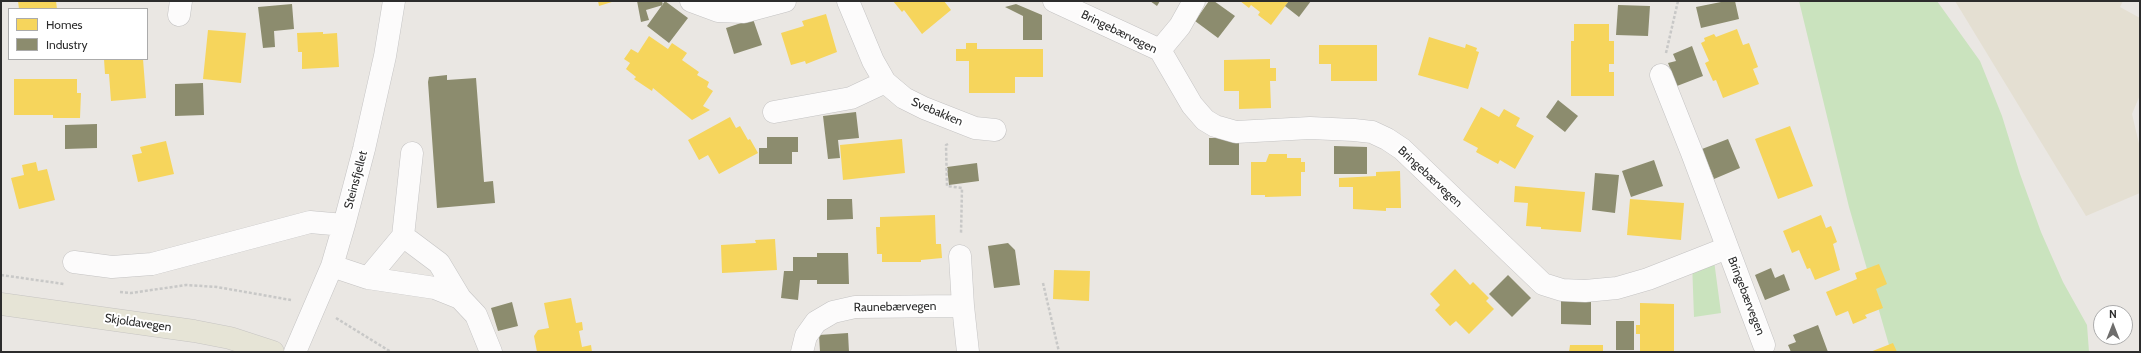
<!DOCTYPE html>
<meta charset="utf-8">
<style>
body{margin:0}
#map{position:relative;width:2141px;height:353px;overflow:hidden;background:#eae7e3;font-family:Cabin,sans-serif}
canvas{display:block}
.frame{position:absolute;inset:0;border:2px solid #2c2c2c;pointer-events:none}
.legend{position:absolute;left:8px;top:8px;width:140px;height:52px;box-sizing:border-box;background:#fff;border:1px solid #ababab;margin:0;padding:5px 7px;list-style:none;font-size:12px;color:#2c2c2c}
.legend li{display:flex;align-items:center;gap:8px;height:20px}
.legend b{width:20px;border:1px solid #ababab}
.north{position:absolute;left:2093px;top:305px;width:40px;height:40px;box-sizing:border-box;background:#fff;border:1px solid #ababab;border-radius:50%;rotate:0deg;font-size:11px;font-weight:700;line-height:16px;text-align:center;color:#2c2c2c}
.north::after{content:'';display:block;margin:auto;width:14px;height:18px;background:#6e6d6c;clip-path:polygon(50% 0,100% 100%,50% 72%,0 100%)}
</style>
<div id="map">
<canvas width="2141" height="353"></canvas>
<div class="frame"></div>
<ul class="legend">
<li><b style="height:11px;background:#f6d55c"></b>Homes</li>
<li><b style="height:11px;background:#8c8c6e"></b>Industry</li>
</ul>
<div class="north">N</div>
</div>
<script>
const c = document.querySelector('canvas').getContext('2d');
c.lineJoin = 'round';
function paint(path, color) { c.fillStyle = color; c.fill(path, 'evenodd'); }
const toPath = rows => new Path2D(rows.map(r => 'M' + r).join(''));
function stroke(path, color, width, dash) { c.strokeStyle = color; c.lineWidth = width; c.lineCap = dash ? 'butt' : 'round'; c.setLineDash(dash || []); c.stroke(path); }
function write(font, color, halo, rows, align = 'center') {
  c.font = font + ' Cabin,sans-serif'; c.lineWidth = 4; c.setLineDash([]); c.textBaseline = 'middle'; c.strokeStyle = halo; c.fillStyle = color; for (const [text, x, y, turn = 0] of rows) {
    c.save(); c.translate(x, y); c.rotate((+turn || 0) * Math.PI / 180); c.textAlign = isNaN(turn) ? turn : align; if (halo) c.strokeText(text, 0, 0); c.fillText(text, 0, 0); c.restore();
  }
}
paint(toPath([
 [1955,1,2123,1,2120,7,2140,18,2140,95,2132,114,2140,148,2140,193,2086,216]
]), '#e4dfd2');
paint(toPath([
 [1799,1,1937,1,1980,61,2002,116,2020,174,2041,232,2063,282,2087,325,2089,352,1891,352,1849,207],
 [1713,253,1721,313,1694,317,1692,262]
]), '#cae3be');
paint(toPath([
 [18,1,56,1,57,9,19,9],
 [598,1,615,1,599,6],
 [893,1,944,1,951,10,922,34,904,10,902,12],
 [1240,1,1289,1,1271,25,1258,15,1260,12,1251,5,1249,8],
 [826,14,837,52,806,64,805,61,791,65,781,33,804,26,802,21],
 [1574,24,1609,24,1609,41,1614,41,1614,64,1609,64,1609,72,1614,72,1614,96,1571,96,1571,41,1574,41],
 [1737,29,1743,45,1749,43,1758,67,1753,69,1759,84,1723,98,1716,80,1713,81,1705,63,1709,61,1701,43,1705,41,1704,38,1714,34,1716,37],
 [208,30,246,33,241,83,203,79],
 [323,32,323,34,337,33,339,67,302,69,302,52,298,52,297,33],
 [649,36,668,49,672,43,687,53,682,60,699,72,697,75,709,82,707,87,713,91,703,106,710,110,692,120,653,88,652,91,634,79,636,77,626,69,630,63,624,59,631,49,638,53],
 [1429,37,1465,48,1466,44,1477,48,1476,51,1479,52,1468,89,1418,75],
 [966,43,977,43,977,49,1043,49,1043,77,1015,77,1015,93,969,93,969,61,956,61,956,49,966,49],
 [1319,45,1377,45,1377,81,1331,81,1331,64,1319,64],
 [104,59,143,59,146,98,111,101,109,74,105,74],
 [1270,59,1270,68,1276,68,1276,81,1270,81,1271,108,1239,109,1239,91,1224,91,1224,60],
 [14,79,77,79,77,93,81,93,80,118,53,118,53,115,14,115],
 [1481,107,1499,117,1504,109,1520,118,1516,126,1534,136,1515,169,1500,160,1498,164,1476,152,1478,148,1463,140],
 [730,117,736,128,740,126,748,140,750,139,758,153,719,174,708,155,699,160,688,140],
 [1790,126,1813,186,1778,199,1755,139],
 [902,139,905,173,843,180,840,145],
 [166,141,174,174,138,182,132,155,142,153,140,147],
 [1269,154,1287,154,1287,158,1301,158,1301,162,1305,162,1305,172,1301,172,1301,196,1265,197,1265,195,1251,195,1251,162,1266,162],
 [36,162,38,171,47,169,55,200,19,209,11,178,24,175,22,165],
 [1400,171,1401,208,1386,208,1386,211,1353,209,1353,187,1339,187,1339,178,1376,176,1376,172],
 [1515,186,1585,192,1581,232,1541,229,1541,227,1526,226,1528,203,1514,202],
 [1630,199,1684,203,1681,240,1627,235],
 [935,215,936,244,941,244,942,258,921,260,921,262,882,262,882,254,877,254,876,227,880,227,880,217],
 [1821,215,1826,228,1831,226,1837,242,1833,244,1840,270,1815,280,1810,268,1807,269,1799,250,1792,253,1783,231],
 [775,239,777,270,722,273,721,245,756,243,755,240],
 [1879,264,1887,284,1876,289,1883,308,1865,315,1867,318,1853,324,1848,311,1836,316,1826,292,1857,279,1855,273],
 [1455,269,1470,285,1473,282,1489,298,1486,301,1494,309,1469,334,1456,321,1450,326,1435,310,1440,305,1430,294],
 [1054,270,1090,271,1089,301,1053,299],
 [571,298,576,323,582,322,583,330,579,331,582,347,591,345,592,352,537,352,534,336,538,330,549,328,544,303],
 [1640,303,1674,304,1674,352,1640,352,1640,334,1636,334,1636,325,1640,325],
 [1893,343,1897,352,1870,352],
 [1570,345,1603,345,1603,352,1569,352]
]), '#f6d55c');
paint(toPath([
 [637,1,662,1,663,5,646,10,649,20,641,22],
 [665,1,688,18,669,43,647,26],
 [1150,1,1160,1,1157,6],
 [1209,1,1214,1,1235,16,1218,38,1195,21],
 [1289,1,1311,1,1299,17,1285,6],
 [1726,1,1735,1,1739,19,1701,28,1696,7],
 [292,4,294,29,274,31,275,47,263,48,258,7],
 [1016,4,1042,15,1042,40,1023,40,1023,16,1005,7],
 [1618,5,1650,6,1648,36,1616,35],
 [753,19,762,45,734,54,726,28],
 [1692,46,1703,76,1677,86,1668,63,1676,61,1673,54],
 [447,75,447,80,476,78,484,182,493,181,495,203,437,208,428,82,429,77],
 [203,83,204,115,175,116,175,84],
 [1558,100,1578,116,1565,132,1546,117],
 [856,112,859,138,838,140,840,158,828,159,823,116],
 [97,124,97,148,65,149,65,125],
 [767,137,798,137,798,152,792,152,792,164,759,164,759,148,767,148],
 [1209,138,1239,138,1239,165,1209,165],
 [1728,139,1740,168,1714,179,1702,149],
 [1334,146,1367,147,1367,174,1334,174],
 [1654,160,1663,186,1631,197,1622,171],
 [977,163,979,181,949,185,947,167],
 [1595,173,1619,175,1615,213,1592,210],
 [827,199,852,199,853,219,827,220],
 [1008,243,1015,250,1020,285,994,288,988,246],
 [817,253,848,253,849,284,817,284,817,280,800,280,798,300,781,298,784,271,793,271,793,257,817,257],
 [1771,268,1775,278,1784,274,1790,290,1765,300,1755,275],
 [1508,275,1531,298,1512,317,1489,294],
 [1561,299,1591,299,1591,325,1561,324],
 [512,302,518,326,498,331,491,308],
 [1616,321,1634,321,1634,350,1616,350],
 [1818,325,1828,352,1791,352,1788,345,1796,342,1793,335],
 [848,333,849,352,820,352,819,335]
]), '#8c8c6e');
const minor = toPath([
 [691,1,718,11,744,12,785,1],
 [848,1,873,61,885,82,904,98,924,108,975,128,995,130],
 [1054,1,1160,50,1192,105,1205,120,1215,126,1236,132,1310,128,1354,130,1372,132,1387,139,1402,149,1543,284,1562,290,1585,291,1617,288,1648,279,1727,248],
 [179,15,181,1],
 [1160,50,1180,26,1194,1],
 [1661,75,1692,153,1764,345],
 [774,112,851,98,885,82],
 [403,236,412,153],
 [960,256,963,306,968,352],
 [74,262,112,267,152,264,310,222,344,225],
 [332,266,368,278,435,288,460,298,476,315,491,352],
 [368,278,403,236,439,263,460,298],
 [295,352,332,266,344,225,364,149,385,56,394,1],
 [802,352,806,336,816,322,833,312,855,307,963,306]
]);
const major = toPath([
 [1,304,194,331,230,338,273,352]
]);
stroke(minor, '#c4c3c3', 23);
stroke(major, '#c6c4c2', 23);
stroke(toPath([
 [1666,53,1678,1],
 [948,144,946,145,947,186,962,188,961,234],
 [1,275,64,284],
 [1043,283,1059,352],
 [120,292,131,293,186,285,217,287,291,300],
 [336,318,391,352]
]), '#c8c8c7', 2.5, [3, 2]);
stroke(minor, '#fcfbfb', 22);
stroke(major, '#e6e4d6', 22);
write('12px', '#2c2c2c', '#fff', [
 ["Bringebærvegen",1119,32,26],
 ["Svebakken",937,112,23],
 ["Bringebærvegen",1430,177,43],
 ["Steinsfjellet",356,180,-75],
 ["Bringebærvegen",1746,296,69],
 ["Raunebærvegen",895,307,-1],
 ["Skjoldavegen",138,323,8]
]);
</script>
